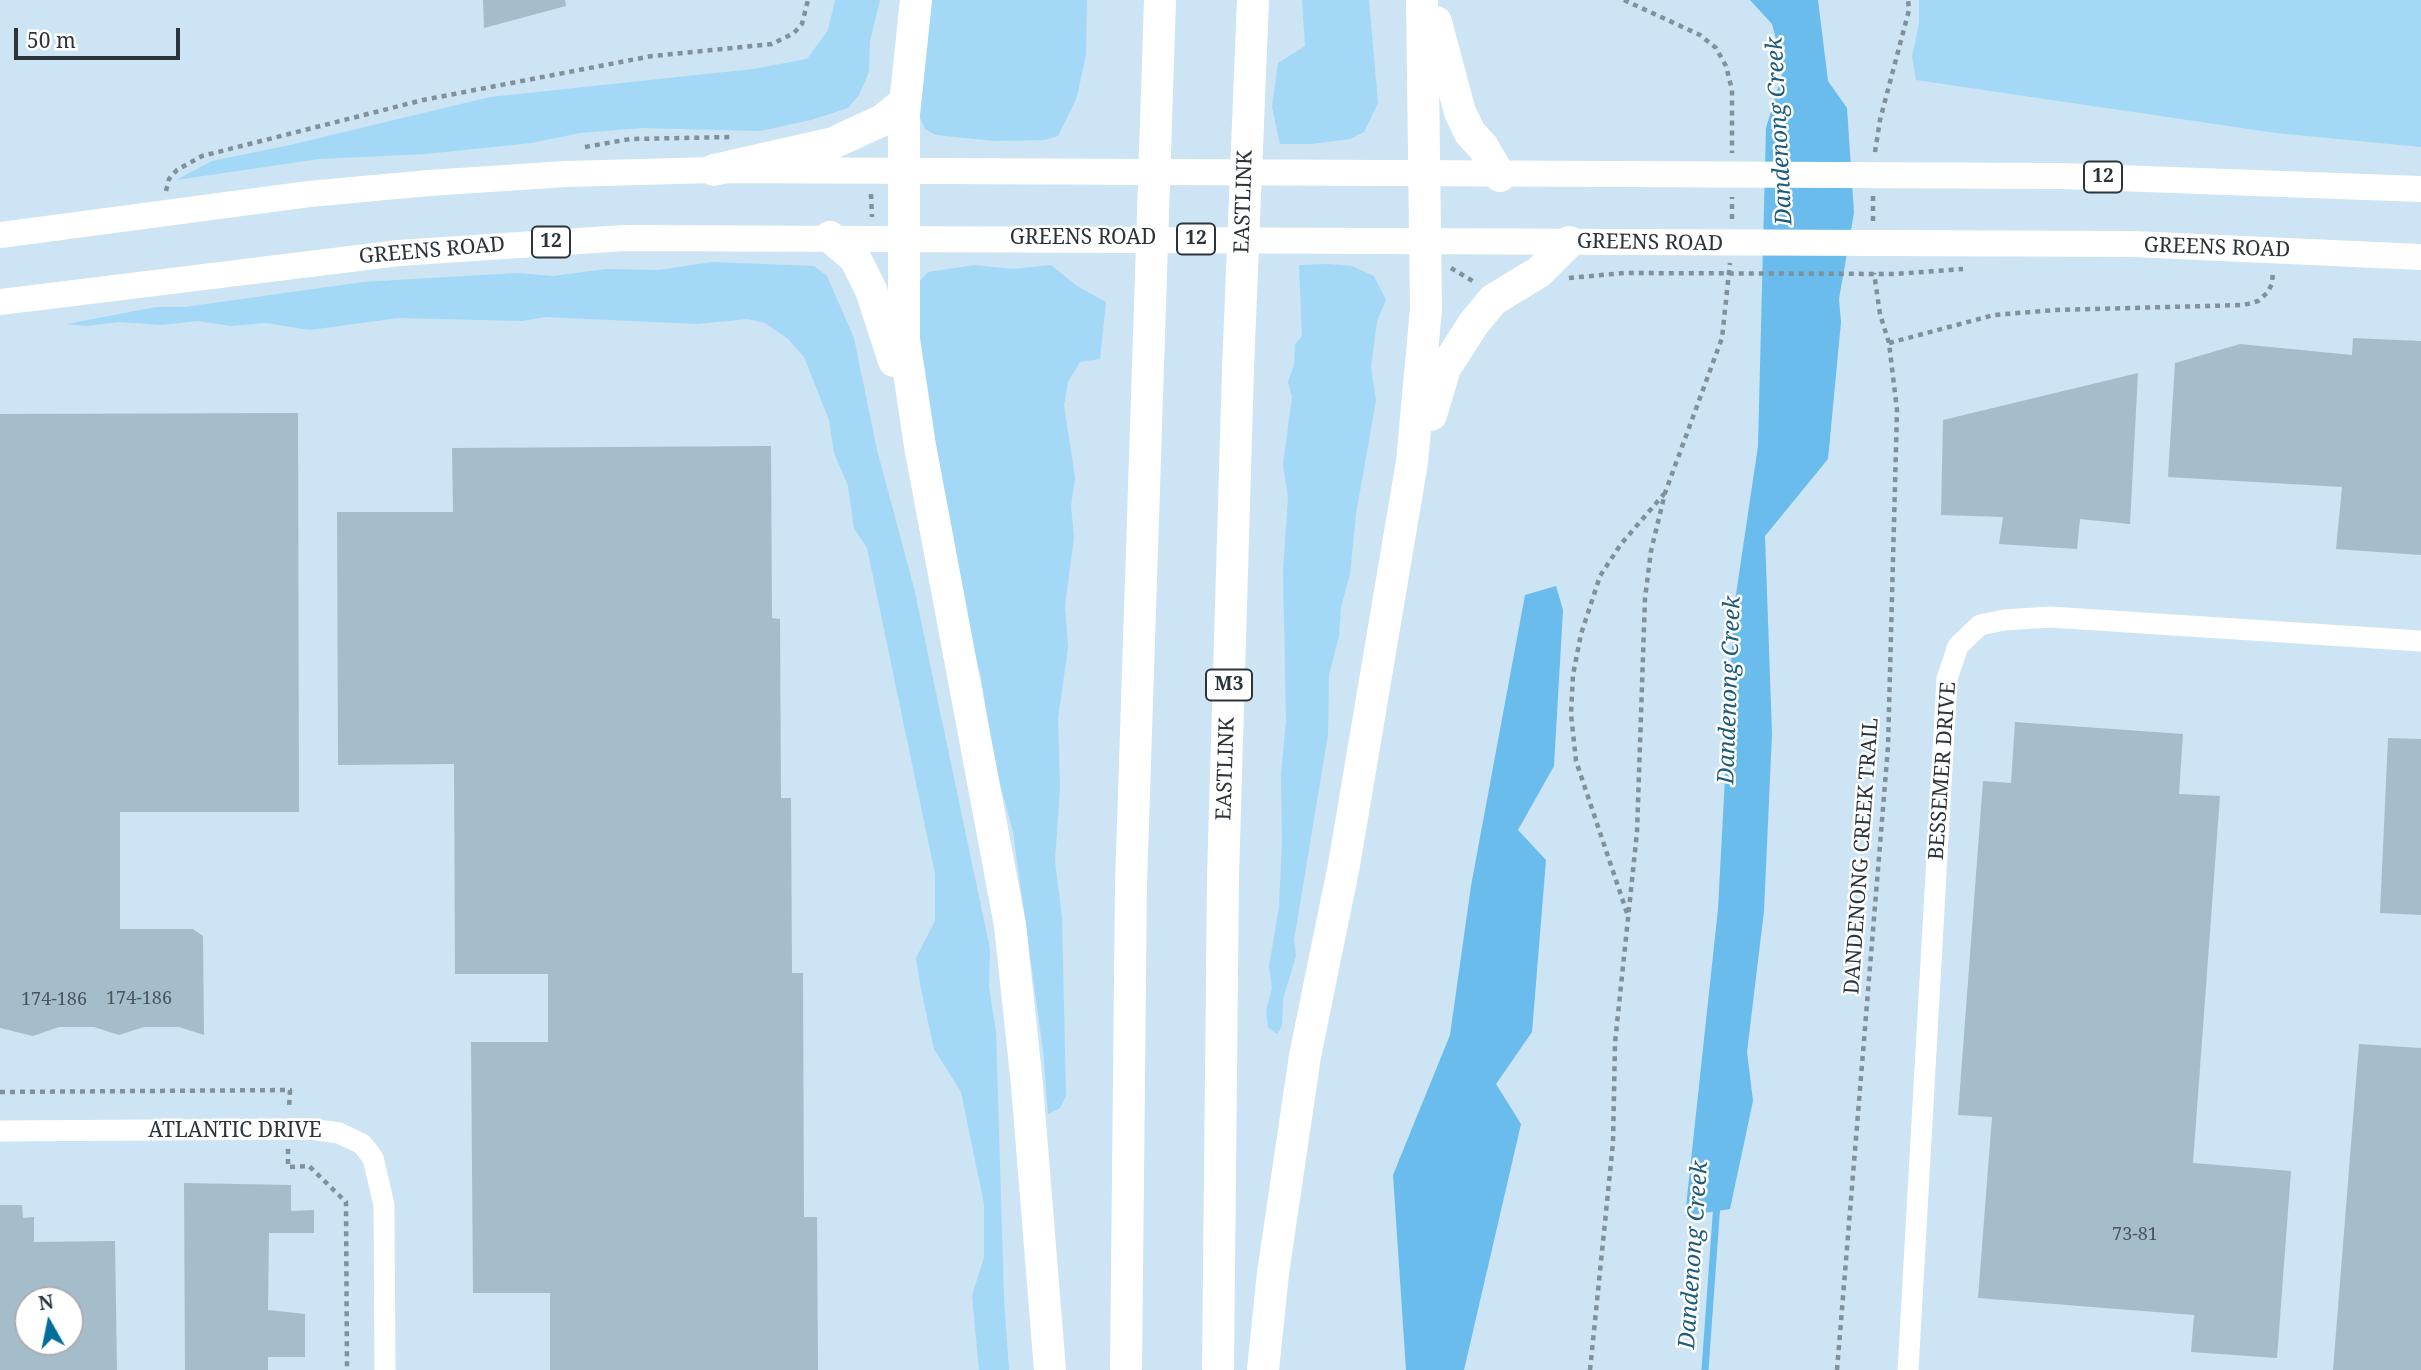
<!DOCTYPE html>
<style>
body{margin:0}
#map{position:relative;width:2421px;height:1370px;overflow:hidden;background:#cce4f3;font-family:"Noto Serif",serif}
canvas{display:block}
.north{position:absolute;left:14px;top:1286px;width:70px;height:70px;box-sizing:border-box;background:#fff;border:2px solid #aaaeb0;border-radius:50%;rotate:351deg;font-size:19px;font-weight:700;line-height:28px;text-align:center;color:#2b343a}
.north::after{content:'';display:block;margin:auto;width:24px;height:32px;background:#006e9a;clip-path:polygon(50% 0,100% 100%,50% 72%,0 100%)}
.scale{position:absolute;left:14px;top:28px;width:166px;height:32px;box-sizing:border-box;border:4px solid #2b343a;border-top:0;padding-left:9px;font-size:21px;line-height:24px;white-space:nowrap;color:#2b343a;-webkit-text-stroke:5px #fff;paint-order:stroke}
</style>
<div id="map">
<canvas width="2421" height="1370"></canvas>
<div class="north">N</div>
<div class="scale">50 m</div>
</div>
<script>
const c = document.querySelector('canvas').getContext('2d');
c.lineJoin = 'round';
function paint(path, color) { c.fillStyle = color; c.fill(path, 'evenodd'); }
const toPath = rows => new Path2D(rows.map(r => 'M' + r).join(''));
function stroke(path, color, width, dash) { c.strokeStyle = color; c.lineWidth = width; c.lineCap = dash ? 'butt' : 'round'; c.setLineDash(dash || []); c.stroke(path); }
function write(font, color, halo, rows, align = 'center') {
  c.font = font + ' "Noto Serif",serif'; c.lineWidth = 5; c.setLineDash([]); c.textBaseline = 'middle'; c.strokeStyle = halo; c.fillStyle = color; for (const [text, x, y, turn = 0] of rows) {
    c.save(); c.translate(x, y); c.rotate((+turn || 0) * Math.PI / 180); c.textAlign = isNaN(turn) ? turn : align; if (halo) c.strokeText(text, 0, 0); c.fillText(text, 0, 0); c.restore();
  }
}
paint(toPath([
 [835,0,880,0,870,41,869,72,859,95,848,108,811,120,760,131,641,128,580,133,531,143,426,154,319,159,176,180,212,161,290,145,490,97,753,69,807,59,828,30],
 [926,0,1087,0,1086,54,1077,97,1058,136,1044,140,994,141,936,135,925,129,917,112],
 [1302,0,1369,0,1378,103,1364,132,1350,139,1312,144,1280,144,1272,107,1278,63,1305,46],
 [1919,0,2421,0,2421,147,2276,133,1916,80,1912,57,1919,23],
 [712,262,814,266,827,276,854,338,877,450,914,588,990,949,989,987,996,1031,1004,1299,1009,1370,979,1370,972,1296,984,1257,984,1204,961,1092,934,1049,921,989,916,958,935,921,935,874,867,548,854,528,848,486,834,453,829,420,804,357,788,339,765,323,747,319,697,324,545,317,522,321,398,318,310,330,266,323,231,326,198,321,161,325,119,322,87,326,67,324,156,307,185,307,363,282,517,273,553,276,606,269,659,270],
 [1328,264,1352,266,1374,276,1386,300,1377,321,1371,367,1376,400,1356,514,1350,574,1341,607,1339,636,1329,675,1328,734,1294,940,1296,956,1283,999,1282,1026,1277,1034,1268,1027,1266,1011,1272,988,1269,966,1279,907,1282,842,1281,775,1286,721,1283,570,1288,498,1283,465,1292,397,1288,382,1294,365,1295,344,1302,336,1299,265],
 [975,265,1013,269,1051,265,1077,286,1106,302,1100,359,1080,362,1068,382,1064,405,1075,478,1071,506,1074,537,1065,605,1068,648,1058,718,1060,787,1055,861,1062,918,1066,1096,1060,1108,1048,1114,1043,1050,1013,832,995,765,981,677,972,648,921,365,917,284,928,272]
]), '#a4d8f7');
paint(toPath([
 [1750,0,1818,0,1828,81,1847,108,1854,213,1839,299,1841,322,1828,459,1765,536,1772,734,1764,911,1747,1052,1753,1101,1730,1209,1685,1216,1718,909,1734,608,1758,446,1766,128,1784,68,1772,24],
 [1556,586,1563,610,1554,766,1518,830,1546,860,1532,1032,1496,1084,1521,1124,1464,1370,1406,1370,1393,1175,1450,1035,1471,886,1525,595]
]), '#69bceb');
stroke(toPath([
 [1705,1370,1717,1203]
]), '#69bceb', 7);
paint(toPath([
 [483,0,565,0,566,6,484,28],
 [2353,338,2421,341,2421,555,2336,549,2342,487,2168,477,2175,363,2240,344,2352,355],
 [2138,373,2130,524,2080,519,2077,549,1999,544,2003,517,1941,515,1943,420],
 [298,413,299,812,120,812,120,929,193,929,203,936,204,1035,179,1027,144,1027,119,1035,94,1027,59,1027,33,1036,0,1028,0,414],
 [771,446,772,618,780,619,781,798,791,798,792,973,803,973,804,1217,817,1217,818,1370,550,1370,550,1293,473,1293,471,1042,548,1042,548,974,455,974,454,764,338,765,337,512,453,512,452,448],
 [2015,722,2183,734,2179,794,2220,796,2193,1163,2291,1171,2277,1358,2191,1352,2194,1315,1978,1298,1992,1117,1958,1115,1983,781,2011,783],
 [2388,738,2421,739,2421,915,2380,913],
 [2359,1044,2421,1048,2421,1370,2333,1370],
 [184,1183,291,1185,291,1211,314,1210,314,1233,269,1233,268,1310,305,1314,305,1357,268,1357,268,1370,185,1370],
 [0,1205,22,1205,23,1218,34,1217,34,1242,115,1241,117,1370,0,1370],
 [28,1300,70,1300,70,1342,28,1342]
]), '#a5bccb');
stroke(toPath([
 [1624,0,1700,35,1716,48,1726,66,1732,90,1732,153],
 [585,147,630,139,733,137],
 [1875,152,1880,120,1909,10,1908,0],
 [166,191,169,179,177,170,202,156,423,100,652,56,772,44,794,33,802,24,808,0],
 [871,194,872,217],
 [1873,196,1873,222],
 [1732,219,1732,197],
 [1451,268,1476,283],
 [1569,278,1624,273,1895,274,1963,269],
 [1889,343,1994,315,2055,310,2244,305,2258,301,2267,293,2272,284,2273,271],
 [1627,913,1576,761,1571,714,1573,675,1581,634,1600,576,1621,544,1664,494],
 [0,1092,290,1090,289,1109],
 [288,1149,288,1167,309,1166,346,1202,347,1370],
 [1590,1370,1613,1143,1615,1043,1637,832,1645,598,1651,551,1665,493,1722,338,1730,263],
 [1837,1370,1888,747,1897,410,1889,343,1880,314,1874,273]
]), '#80919b', 4.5, [5, 5]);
stroke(toPath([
 [0,1131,310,1129,339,1133,362,1144,373,1158,384,1205,385,1370],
 [1908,1370,1947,679,1958,646,1980,625,2004,620,2050,617,2421,641]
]), '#fff', 21);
stroke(toPath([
 [0,235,309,194,429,183,566,174,714,170,2062,176,2421,189],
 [0,302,399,253,624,238,2133,244,2421,257]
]), '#fff', 26);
stroke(toPath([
 [916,0,904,114,904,339,920,446,1010,925,1027,1085,1050,1370],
 [1436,22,1460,112,1470,133,1483,147,1500,176],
 [714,170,833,143,883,120,905,102],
 [830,237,855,258,871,290,894,361],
 [1431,415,1445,368,1474,323,1493,300,1539,272,1569,242],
 [1126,1370,1131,884,1160,0],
 [1218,1370,1223,876,1238,369,1253,0],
 [1263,1370,1273,1273,1305,1056,1344,865,1412,462,1426,309,1422,0]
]), '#fff', 32);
write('18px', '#4a565e', null, [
 ["174-186",139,999],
 ["174-186",54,1000],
 ["73-81",2135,1235]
]);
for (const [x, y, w] of [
 [2103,177,38],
 [1196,239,38],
 [551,242,38],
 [1229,685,46]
]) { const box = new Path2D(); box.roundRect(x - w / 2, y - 15.5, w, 31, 5); c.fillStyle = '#fff'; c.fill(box); stroke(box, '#2b343a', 2); }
write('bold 19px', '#2b343a', null, [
 ["12",2103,177],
 ["12",1196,239],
 ["12",551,242],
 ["M3",1229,685]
]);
write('21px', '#2b343a', '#fff', [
 ["EASTLINK",1244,202,-88],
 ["GREENS ROAD",1083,238],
 ["GREENS ROAD",1650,243,1],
 ["GREENS ROAD",2217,248,2],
 ["GREENS ROAD",432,251,-5],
 ["EASTLINK",1226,769,-88],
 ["BESSEMER DRIVE",1943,771,-86],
 ["DANDENONG CREEK TRAIL",1862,856,-86],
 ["ATLANTIC DRIVE",235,1131]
]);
write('italic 23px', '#1d5c7c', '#fff', [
 ["Dandenong Creek",1780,131,-93],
 ["Dandenong Creek",1730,690,-88],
 ["Dandenong Creek",1694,1255,-86]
]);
</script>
